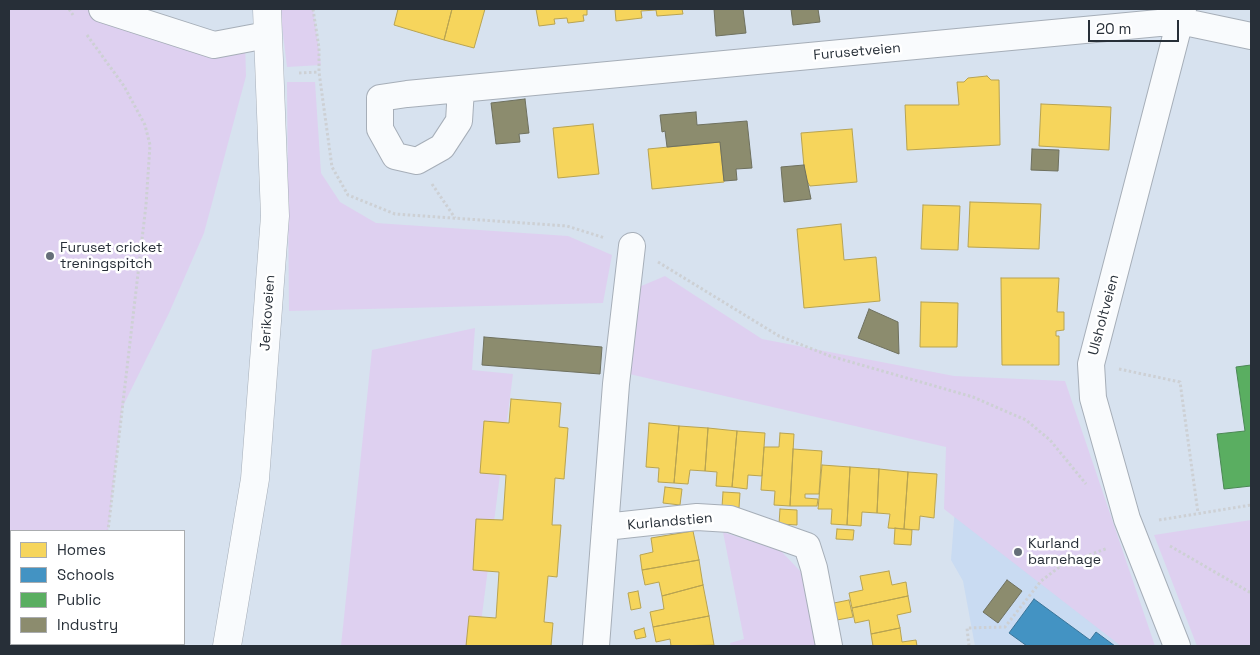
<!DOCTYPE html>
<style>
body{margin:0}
#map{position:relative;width:1260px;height:655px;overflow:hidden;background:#d7e2ef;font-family:"Space Grotesk",sans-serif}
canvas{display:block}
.frame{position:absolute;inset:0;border:10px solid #272f38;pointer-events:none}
.legend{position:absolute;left:10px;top:530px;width:175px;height:115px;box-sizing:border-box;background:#fff;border:1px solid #a9acaf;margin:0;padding:6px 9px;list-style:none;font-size:15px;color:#272f38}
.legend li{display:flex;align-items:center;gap:10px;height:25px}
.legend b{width:25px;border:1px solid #a9acaf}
.scale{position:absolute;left:1088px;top:20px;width:91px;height:22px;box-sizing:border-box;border:2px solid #272f38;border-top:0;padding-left:6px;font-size:15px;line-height:18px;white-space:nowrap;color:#272f38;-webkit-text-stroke:4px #fff;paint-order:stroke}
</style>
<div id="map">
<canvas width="1260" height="655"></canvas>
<div class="frame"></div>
<ul class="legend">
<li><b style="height:14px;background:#f6d55c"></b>Homes</li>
<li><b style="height:14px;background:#4393c3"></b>Schools</li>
<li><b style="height:14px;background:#5aae61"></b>Public</li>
<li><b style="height:14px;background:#8c8c6e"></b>Industry</li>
</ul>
<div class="scale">20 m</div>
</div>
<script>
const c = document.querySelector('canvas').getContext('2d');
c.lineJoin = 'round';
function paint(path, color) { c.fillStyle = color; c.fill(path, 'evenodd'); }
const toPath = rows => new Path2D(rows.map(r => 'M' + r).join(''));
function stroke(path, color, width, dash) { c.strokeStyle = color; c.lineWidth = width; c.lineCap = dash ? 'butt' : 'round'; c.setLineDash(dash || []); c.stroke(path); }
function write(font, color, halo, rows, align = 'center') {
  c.font = font + ' "Space Grotesk",sans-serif'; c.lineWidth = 5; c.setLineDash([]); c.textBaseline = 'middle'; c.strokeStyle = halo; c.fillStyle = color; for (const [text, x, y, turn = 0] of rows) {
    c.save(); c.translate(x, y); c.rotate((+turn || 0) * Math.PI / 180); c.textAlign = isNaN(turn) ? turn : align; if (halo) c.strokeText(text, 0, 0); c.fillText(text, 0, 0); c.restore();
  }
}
paint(toPath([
 [960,442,1123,646,975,646,963,581,951,560]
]), '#c9dbf2');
paint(toPath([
 [9,9,102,9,245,40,246,76,204,233,169,313,122,408,108,531,11,531,11,644,95,644,95,646,9,646],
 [280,9,313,9,321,65,287,67],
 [287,82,315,82,321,173,340,202,376,223,568,236,612,255,603,303,289,311],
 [665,276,762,339,954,376,1065,381,1155,646,1121,646,944,509,946,447,625,373,639,287],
 [475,328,472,370,513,374,478,646,341,646,372,350],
 [1251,520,1251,646,1197,646,1154,535],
 [723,532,781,551,802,573,816,646,731,646,730,643,744,639]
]), '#ded0f0');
const homes = toPath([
 [398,9,452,9,444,40,394,25,398,9],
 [452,9,485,9,474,48,444,40,452,9],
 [536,9,587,9,587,15,583,15,584,21,568,23,567,18,554,19,555,24,539,26,536,9],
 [615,9,682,9,683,14,657,16,656,10,641,11,642,18,616,21,615,9],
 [987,76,991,80,999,80,1000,145,907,150,905,105,959,105,957,82,964,82,968,78,987,76],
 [1041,104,1111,107,1109,150,1039,146,1041,104],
 [593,124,599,174,558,178,553,128,593,124],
 [852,129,857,182,810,186,805,178,801,133,852,129],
 [720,142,724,182,652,189,648,149,720,142],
 [970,202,1041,204,1039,249,968,247,970,202],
 [923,205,960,206,958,250,921,249,923,205],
 [841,224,844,260,876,257,880,301,804,308,797,229,841,224],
 [1001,278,1059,278,1057,312,1064,312,1064,330,1056,331,1056,336,1059,336,1059,365,1002,365,1001,278],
 [921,302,958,303,957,347,920,347,921,302],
 [511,399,561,403,559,427,568,428,564,479,555,478,552,525,561,525,557,577,548,576,544,622,553,623,551,646,466,646,469,616,496,618,499,572,473,570,476,519,503,520,506,475,480,473,484,421,509,423,511,399],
 [649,423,679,426,674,483,658,482,659,468,646,467,649,423],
 [679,426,708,428,705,471,690,470,688,484,674,483,679,426],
 [708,428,737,431,732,487,716,486,717,472,705,471,708,428],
 [737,431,765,433,762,476,748,475,747,489,732,487,737,431],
 [780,433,794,434,790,506,774,505,775,491,761,490,764,447,779,447,780,433],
 [793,449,822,451,819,494,805,494,805,498,818,499,817,506,790,506,793,449],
 [822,465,850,467,847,525,831,524,832,509,818,509,822,465],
 [850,467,879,469,877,513,862,512,861,526,847,525,850,467],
 [879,469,908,472,904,529,888,528,890,514,877,513,879,469],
 [908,472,937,474,934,518,920,516,919,530,904,529,908,472],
 [665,487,682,489,680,505,663,503,665,487],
 [723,492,740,493,739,508,722,507,723,492],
 [780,509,797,510,797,525,779,524,780,509],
 [895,528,912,530,911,545,894,544,895,528],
 [837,529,854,530,853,540,836,539,837,529],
 [693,531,699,560,642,570,640,555,653,552,651,538,693,531],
 [699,560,703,585,662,596,659,582,645,585,642,570,699,560],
 [889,571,892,585,906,582,908,596,852,608,849,593,863,590,860,576,889,571],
 [703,585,709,616,653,627,650,612,664,609,662,596,703,585],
 [638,591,641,608,631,610,628,593,638,591],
 [908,596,911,612,897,615,900,628,871,634,869,620,855,623,852,608,908,596],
 [849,600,853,617,837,620,834,603,849,600],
 [709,616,714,645,671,646,670,639,656,642,653,627,709,616],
 [644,628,646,637,636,639,634,631,644,628],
 [900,628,902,642,916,640,917,646,873,646,871,634,900,628]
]);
paint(homes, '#f6d55c');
stroke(homes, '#b8a351', 1);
const schools = toPath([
 [1034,599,1090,640,1096,632,1115,646,1027,646,1009,633,1034,599]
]);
paint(schools, '#4393c3');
stroke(schools, '#3b7599', 1);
const public = toPath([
 [1251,365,1251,486,1224,489,1217,434,1245,431,1236,367,1251,365]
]);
paint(public, '#5aae61');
stroke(public, '#4b8855', 1);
const industry = toPath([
 [714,9,743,9,746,33,716,36,714,9],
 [791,9,818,9,820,22,793,25,791,9],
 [525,99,529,133,519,134,520,142,496,144,491,103,525,99],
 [696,112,697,125,747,121,752,168,736,169,737,180,724,181,720,142,667,147,665,131,662,132,660,115,696,112],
 [1032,149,1059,150,1058,171,1031,170,1032,149],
 [804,165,811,199,784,202,781,167,804,165],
 [869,309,898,322,899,354,858,338,869,309],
 [484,337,602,347,600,374,482,365,484,337],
 [1007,580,1022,591,998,623,983,612,1007,580]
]);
paint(industry, '#8c8c6e');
stroke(industry, '#6e705e', 1);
const street = toPath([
 [102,9,214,45,267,35],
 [461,89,459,121,442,147,417,161,395,156,380,129,380,98,407,94,1180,21,1251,36],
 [605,527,697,517,730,519,807,546,814,568,829,646],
 [596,646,616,384,632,246],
 [1177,646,1127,519,1093,398,1091,364,1183,9]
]);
const secondary = toPath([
 [227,646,255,479,275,216,267,9]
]);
stroke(street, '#a6aeb8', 28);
stroke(secondary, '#a6aeb8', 29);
stroke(toPath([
 [69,9,73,15],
 [313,9,319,48,319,72,332,167,348,195,395,214,567,226,605,238],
 [87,35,124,86,145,125,150,145,146,205,108,531],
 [299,73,319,72],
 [432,184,455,218],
 [658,262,779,336,830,356,973,397,1026,420,1050,440,1086,484],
 [1119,369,1180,382,1198,513],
 [1159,520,1251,505],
 [1170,546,1251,593],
 [95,646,95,644],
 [969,646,967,628,1005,627,1041,581,1062,565,1108,548]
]), '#cdd0d4', 3, [2.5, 2.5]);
stroke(street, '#f9fbfd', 26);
stroke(secondary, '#f9fbfd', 28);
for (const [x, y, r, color] of [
 [50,256,5,"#656e78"],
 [1018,552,5,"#656e78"]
]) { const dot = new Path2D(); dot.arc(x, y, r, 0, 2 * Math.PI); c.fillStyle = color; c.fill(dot); stroke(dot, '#fff', 2); }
write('14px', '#272f38', '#fff', [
 ["Furusetveien",857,52,-5],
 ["Jerikoveien",268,313,-86],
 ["Ulsholtveien",1104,315,-75],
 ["Kurlandstien",670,522,-5]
]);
write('14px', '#272f38', '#fff', [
 ["Furuset cricket",60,248],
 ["treningspitch",60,264],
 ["Kurland",1028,544],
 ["barnehage",1028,560]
], 'left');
</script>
